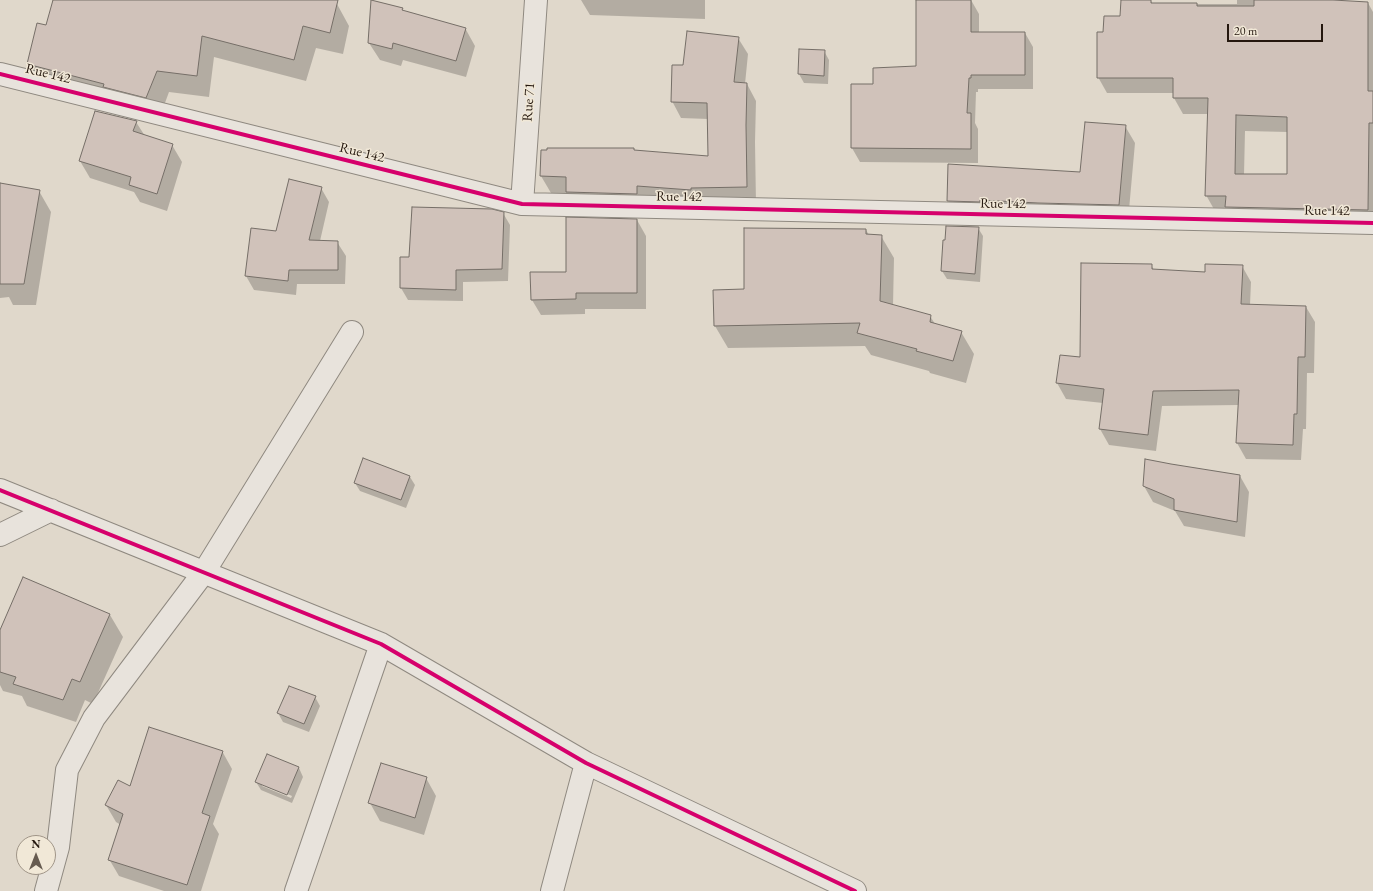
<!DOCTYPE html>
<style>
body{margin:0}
#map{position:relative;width:1373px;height:891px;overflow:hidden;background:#e0d8cb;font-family:"EB Garamond",serif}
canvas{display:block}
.north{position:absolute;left:16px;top:835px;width:40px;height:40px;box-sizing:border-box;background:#f1e8d7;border:1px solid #9f9487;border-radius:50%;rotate:0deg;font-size:11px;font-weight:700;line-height:16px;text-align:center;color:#24170e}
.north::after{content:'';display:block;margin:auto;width:14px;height:18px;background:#665b50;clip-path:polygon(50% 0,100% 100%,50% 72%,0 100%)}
.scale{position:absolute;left:1227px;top:24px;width:96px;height:18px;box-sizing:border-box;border:2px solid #24170e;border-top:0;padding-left:5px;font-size:12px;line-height:14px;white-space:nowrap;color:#24170e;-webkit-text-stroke:3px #f1e8d7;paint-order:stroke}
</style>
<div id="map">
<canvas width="1373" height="891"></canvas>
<div class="north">N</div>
<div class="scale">20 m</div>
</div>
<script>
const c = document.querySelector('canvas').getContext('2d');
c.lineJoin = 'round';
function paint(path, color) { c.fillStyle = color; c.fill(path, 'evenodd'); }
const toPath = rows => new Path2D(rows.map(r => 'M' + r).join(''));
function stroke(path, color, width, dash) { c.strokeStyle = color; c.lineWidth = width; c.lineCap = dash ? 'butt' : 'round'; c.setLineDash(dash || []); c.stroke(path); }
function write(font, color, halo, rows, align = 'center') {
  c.font = font + ' "EB Garamond",serif'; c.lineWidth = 3; c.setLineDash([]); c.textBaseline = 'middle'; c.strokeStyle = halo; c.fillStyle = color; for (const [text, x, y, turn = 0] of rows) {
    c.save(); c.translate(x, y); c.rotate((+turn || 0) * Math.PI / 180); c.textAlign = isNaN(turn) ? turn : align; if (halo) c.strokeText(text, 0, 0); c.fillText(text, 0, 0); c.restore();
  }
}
paint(toPath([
 [54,0,323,0,337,4,349,26,343,54,316,48,306,81,214,57,209,97,169,92,159,119,40,86,28,64,47,26],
 [581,0,705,0,705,19,590,15],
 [917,0,971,0,979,14,979,33,1025,33,1033,47,1033,89,978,89,978,92,976,92,975,123,978,129,978,163,860,162,852,148,874,85,917,67],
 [1237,0,1313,0,1368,3,1373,12,1373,226,1215,211,1206,195,1208,114,1183,114,1174,98,1174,93,1107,93,1098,77,1104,33,1121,17,1151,1,1153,4,1237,4],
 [1245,131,1288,132,1288,175,1244,175],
 [402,9,403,12,465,28,475,46,466,77,403,60,401,66,380,60,369,43],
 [738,38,748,54,745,84,747,84,756,101,755,142,756,204,577,209,568,194,551,193,541,176,542,151,635,151,709,157,708,119,681,118,672,101,684,66],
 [800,50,824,51,829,60,828,84,804,83,799,74],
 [136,122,145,136,172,145,182,162,167,211,140,202,134,192,90,178,80,161],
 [1125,126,1135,143,1128,221,957,217,948,201,1081,173],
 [0,184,39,191,51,212,36,305,13,305,9,297,0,298],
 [321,188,329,202,320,241,337,242,346,256,345,284,297,284,296,295,254,290,246,276,277,232],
 [503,213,510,225,508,281,463,282,463,301,408,300,401,288,401,258,410,258],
 [637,220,646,236,646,309,585,309,585,314,541,315,532,300],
 [978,228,983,236,980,282,947,279,942,271],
 [866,230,869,235,881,236,894,258,893,306,930,316,935,324,961,332,974,354,966,383,930,373,929,371,871,355,865,346,728,348,715,326,745,290],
 [1151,265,1154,270,1206,273,1242,266,1251,282,1250,305,1306,307,1315,322,1314,373,1307,373,1306,429,1303,429,1301,460,1246,459,1237,443,1239,405,1162,406,1156,451,1109,445,1100,429,1103,403,1066,399,1057,383,1061,356,1081,358],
 [1240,476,1249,492,1245,537,1184,526,1175,511,1153,502,1144,486],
 [410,477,415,485,406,508,360,491,355,483],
 [24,578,110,615,123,637,93,704,85,700,76,722,27,706,22,696,3,691,0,685,0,632],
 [315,697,320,706,309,732,283,722,278,713],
 [222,751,232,769,213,824,219,834,201,891,164,891,119,876,109,859,121,825,116,822,106,805,130,787],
 [299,768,303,777,292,803,261,790,256,782],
 [262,783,292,796,291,798,262,786],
 [426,778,436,796,424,835,380,821,370,803]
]), '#0003');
const building = toPath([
 [53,0,338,0,330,33,303,26,294,60,202,36,197,76,157,71,146,98,103,87,104,84,27,64,37,23,46,25,53,0],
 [371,0,403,8,402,10,466,28,456,61,393,43,392,49,368,43,371,0],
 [916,0,971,0,971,32,1025,32,1025,75,971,75,971,78,969,78,967,113,971,113,971,149,851,148,851,84,873,84,873,68,916,66,916,0],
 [1121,0,1151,0,1151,3,1197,3,1197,6,1254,6,1254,0,1333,0,1368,2,1368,91,1373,91,1373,123,1369,123,1368,210,1225,207,1226,196,1205,196,1208,98,1173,98,1173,78,1097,78,1097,32,1103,32,1104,16,1120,16,1121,0],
 [1236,115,1287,117,1287,174,1235,174,1236,115],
 [687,31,739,37,734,82,747,83,746,125,747,187,691,188,691,190,637,186,637,194,566,192,566,177,540,176,541,150,547,150,547,148,634,148,634,150,708,156,707,103,671,102,672,65,683,65,687,31],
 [799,49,825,50,824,76,798,74,799,49],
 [95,111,137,121,133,131,173,144,157,194,129,185,131,177,79,161,95,111],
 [1085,122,1126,125,1119,205,1038,203,980,200,980,202,947,201,948,164,1080,172,1085,122],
 [289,179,322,187,309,240,338,241,338,270,289,270,288,281,245,276,251,228,276,231,289,179],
 [0,183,40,190,24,284,0,284,0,183],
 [412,207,492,209,504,212,502,269,456,270,456,290,400,288,400,257,409,257,412,207],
 [566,217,637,219,637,293,576,293,576,299,531,300,530,272,566,272,566,217],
 [946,226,979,227,975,274,941,271,943,240,945,240,946,226],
 [744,228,866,229,866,234,882,235,880,301,931,315,930,322,962,331,953,361,916,351,917,349,857,333,860,323,714,326,713,290,744,289,744,228],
 [1081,263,1152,264,1152,269,1205,272,1205,264,1243,265,1241,304,1306,306,1305,357,1298,357,1297,414,1294,414,1293,445,1236,443,1239,390,1153,391,1148,435,1099,429,1104,389,1056,383,1060,355,1080,357,1081,263],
 [363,458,410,476,401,500,354,483,363,458],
 [1145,459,1171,464,1240,475,1237,522,1174,510,1174,499,1143,486,1145,459],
 [23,577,110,614,80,682,72,679,63,700,13,684,16,677,0,672,0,630,23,577],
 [289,686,316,696,304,724,277,713,289,686],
 [149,727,223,751,202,813,210,816,187,885,108,860,123,814,105,805,118,780,130,786,149,727],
 [267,754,299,767,287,795,255,782,267,754],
 [381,763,427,777,415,818,368,803,381,763]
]);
paint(building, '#d0c2ba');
stroke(building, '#756e67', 1);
const street = toPath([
 [0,74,522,204,1373,223],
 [522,204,536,0],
 [0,490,381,644,586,763,855,891],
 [0,535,51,510],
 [46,891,58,847,67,770,94,718,204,572,352,332],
 [296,891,381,644],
 [552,891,586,763]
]);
stroke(street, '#8f8980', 24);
stroke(street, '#e8e3dc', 22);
stroke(toPath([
 [0,74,522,204,1373,223],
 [0,490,381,644,586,763,855,891]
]), '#d6006c', 4);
write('14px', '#24170e', '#f1e8d7', [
 ["Rue 142",48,74,14],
 ["Rue 71",529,102,-86],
 ["Rue 142",362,153,14],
 ["Rue 142",679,197,1],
 ["Rue 142",1003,204,1],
 ["Rue 142",1327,211,1]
]);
</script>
